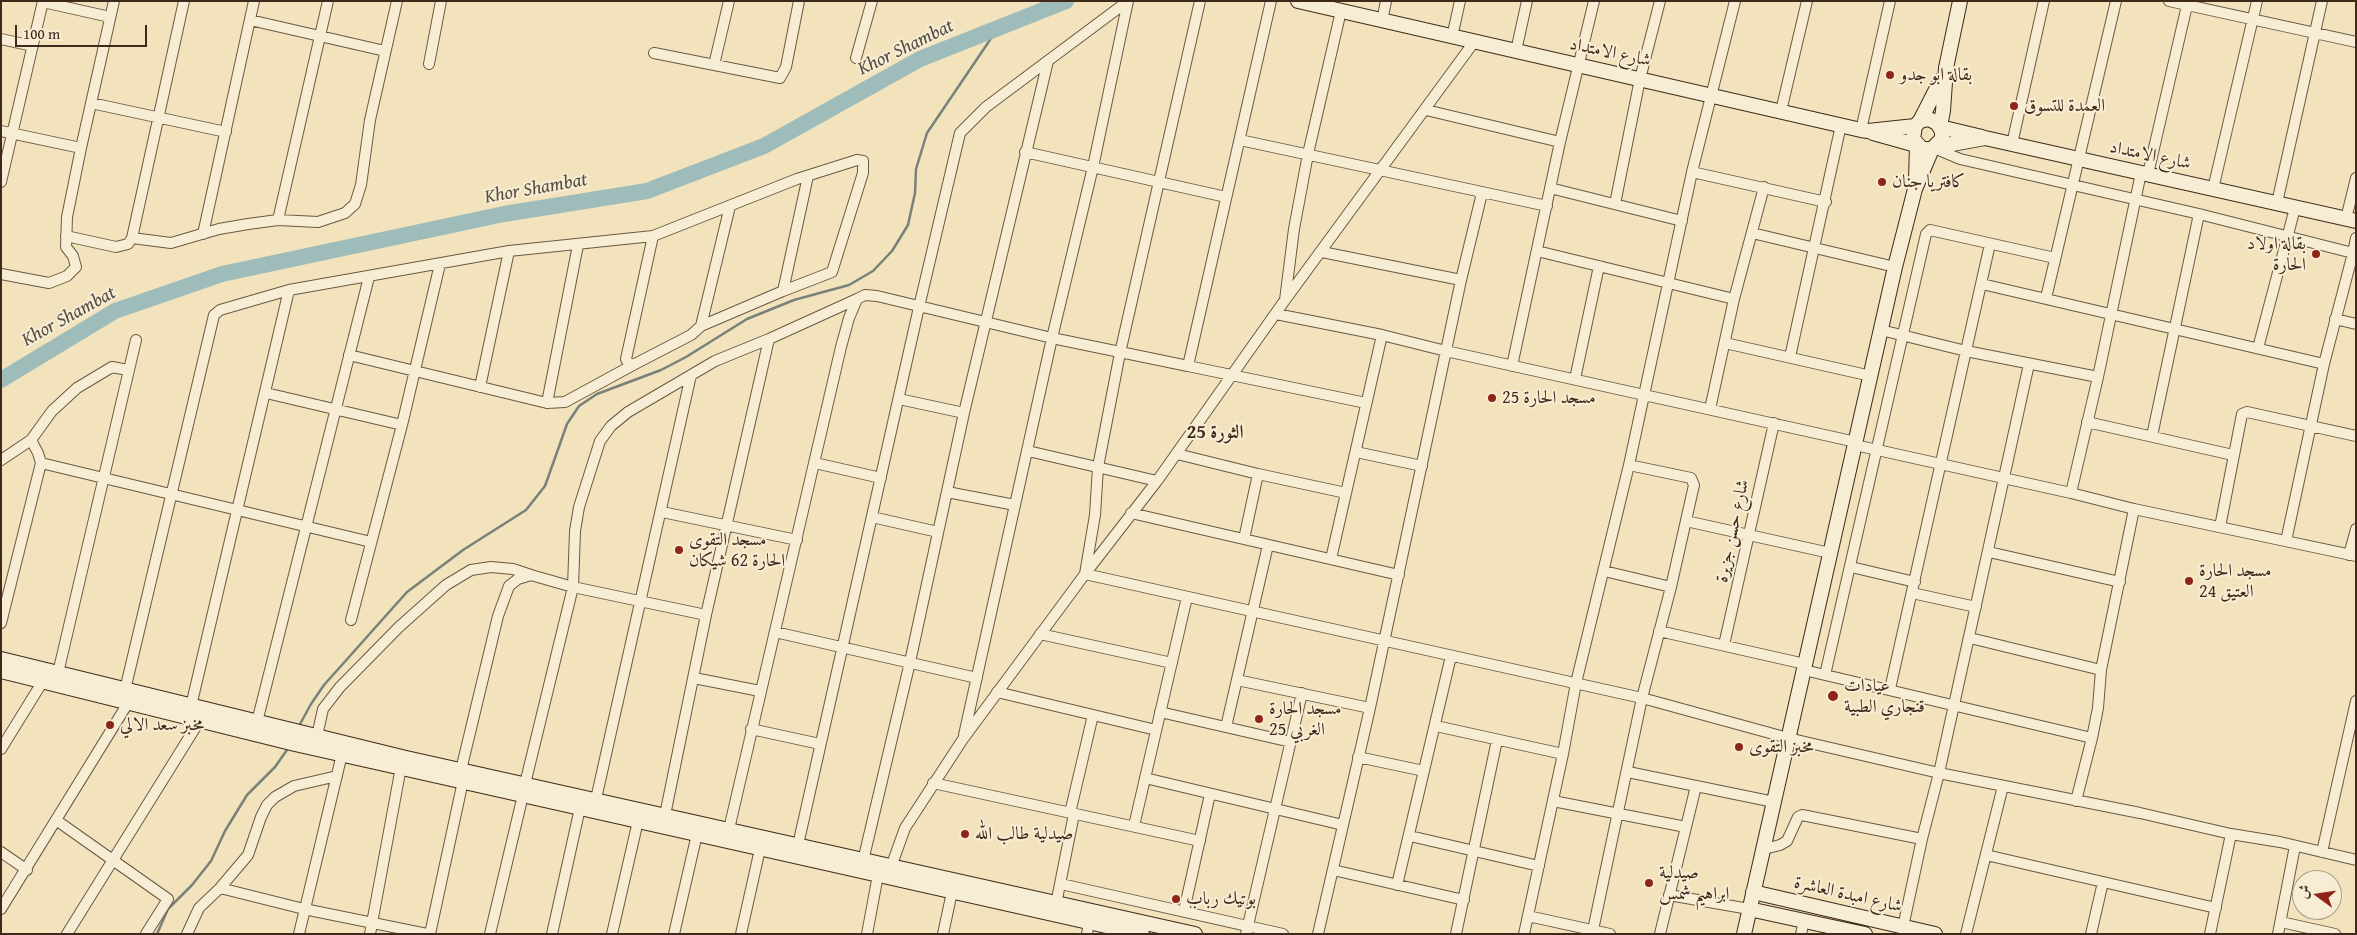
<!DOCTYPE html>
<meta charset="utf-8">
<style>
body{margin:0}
#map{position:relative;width:2357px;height:935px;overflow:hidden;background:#f3e3bd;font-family:"Gentium Book Plus",Amiri,serif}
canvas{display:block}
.frame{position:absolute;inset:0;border:2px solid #3e291b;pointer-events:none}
.north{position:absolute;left:2292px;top:870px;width:50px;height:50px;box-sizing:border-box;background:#f7edd4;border:1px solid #ad9f8a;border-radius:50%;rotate:284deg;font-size:14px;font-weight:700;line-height:20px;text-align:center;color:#3e291b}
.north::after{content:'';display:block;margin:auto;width:18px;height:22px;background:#8f2418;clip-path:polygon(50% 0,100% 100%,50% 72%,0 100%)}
.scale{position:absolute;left:15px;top:25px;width:132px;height:22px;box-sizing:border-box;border:2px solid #3e291b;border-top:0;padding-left:6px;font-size:15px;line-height:18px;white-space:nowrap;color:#3e291b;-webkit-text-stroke:4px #f7edd4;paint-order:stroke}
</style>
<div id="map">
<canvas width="2357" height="935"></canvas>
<div class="frame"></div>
<div class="north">ش</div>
<div class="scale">100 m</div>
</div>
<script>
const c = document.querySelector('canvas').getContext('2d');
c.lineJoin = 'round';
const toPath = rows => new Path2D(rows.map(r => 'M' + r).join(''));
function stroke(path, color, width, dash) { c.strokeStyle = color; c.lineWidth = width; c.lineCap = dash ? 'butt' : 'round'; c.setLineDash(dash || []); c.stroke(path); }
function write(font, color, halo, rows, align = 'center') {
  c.font = font + ' "Gentium Book Plus",Amiri,serif'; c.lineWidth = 4; c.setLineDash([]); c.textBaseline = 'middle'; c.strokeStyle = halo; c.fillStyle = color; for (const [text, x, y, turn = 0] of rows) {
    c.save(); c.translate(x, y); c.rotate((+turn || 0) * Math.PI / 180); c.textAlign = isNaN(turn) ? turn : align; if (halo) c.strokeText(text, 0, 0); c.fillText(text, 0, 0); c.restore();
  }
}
stroke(toPath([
 [299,726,311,704,324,685,407,592,463,550,526,510,545,486,567,424,579,406,597,394,661,370,686,357,747,319,794,300,849,285,873,271,892,251,908,225,915,193,916,169,927,133,998,28],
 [157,934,168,909,192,885,211,861,225,831,247,795,275,767,289,747]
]), '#78817a', 2.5);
stroke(toPath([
 [1,380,115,311,222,274,504,214,647,191,764,146,920,59,1066,1]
]), '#9ebcba', 16);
const street = toPath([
 [1200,1,1120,353,1098,467,1095,515,1085,574,1642,698,1788,738,1939,773,2140,813,2231,834,2210,934],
 [1271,1,1188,366,1366,403],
 [2169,1,2356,42],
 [43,2,110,17],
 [250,20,385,51],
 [1382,21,1386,1],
 [1452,37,1460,1],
 [1,39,33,46],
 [1516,51,1527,1],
 [654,53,780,78,786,67,799,1],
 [856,58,872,1],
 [429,64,441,1],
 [714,65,729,1],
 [91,103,226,132],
 [1426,110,1560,142],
 [1781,111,1807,1],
 [1861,130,1890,1],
 [1,131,81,148],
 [1240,140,1547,206],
 [2012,144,2044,1],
 [1934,148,1960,159,2199,214,2353,253,2324,364,2286,541],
 [1025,152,1226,197],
 [1692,172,1826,202],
 [2148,174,2188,1],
 [1,182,43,1],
 [1550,188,1682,221],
 [2213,189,2257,1],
 [2277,203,2322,1],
 [1615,204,1640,79,1660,1],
 [2346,219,2356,178],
 [278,220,328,1],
 [1752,233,1895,267],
 [203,234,254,1],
 [66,236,116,247,128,244,132,238,184,1],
 [653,236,626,359,628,363,633,365,691,335,701,326,730,206],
 [132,238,171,243,219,229,248,224,278,220,318,222,345,213,355,204,361,185,370,120,397,1],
 [2356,238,2353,253,2356,253],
 [1537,251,1734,299],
 [1322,252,1461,280],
 [1,274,49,283,67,276,76,267,73,256,66,247,67,217,81,148,114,1],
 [1982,284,2324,364],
 [2046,298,2116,1],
 [1285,300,1294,229,1308,154,1341,11],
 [1276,314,1382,335,1446,351,1856,442],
 [2335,319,2356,324],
 [701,326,783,291,808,176],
 [1881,330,1966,351,2098,377],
 [1725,343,1871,376],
 [2258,348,2295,208],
 [349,355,547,403,565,402,633,365],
 [1790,357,1841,125],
 [1512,366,1560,142,1594,1],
 [1575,379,1599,266],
 [480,387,509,251],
 [266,393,402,425],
 [899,399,964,413],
 [547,403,578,245],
 [1710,409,1734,299,1764,187],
 [2087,422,2233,455],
 [2152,436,2199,214],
 [1855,445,2071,493,2134,509,2356,556],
 [1028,451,1157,481],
 [1356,452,1422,466],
 [1177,454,1258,474,1244,539],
 [1,460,31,440,52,411,77,388,112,367,128,370],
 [41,463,371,542],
 [815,463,881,478],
 [1258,474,1346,493],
 [947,492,1015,505],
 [2071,493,2098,377,2141,173],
 [662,512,797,540],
 [1131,513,1399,575],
 [872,517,938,532],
 [1686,521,1830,553],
 [2220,527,2242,414,2247,412,2356,436],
 [1989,552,2120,582],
 [2349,555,2356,529],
 [1331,559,1382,335],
 [1851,567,1915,582],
 [1604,571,1671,587],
 [1912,593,1976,607],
 [351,620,402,425,440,264],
 [1,623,41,463,38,453,31,440],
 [1659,631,1805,664],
 [775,632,977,678],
 [1040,634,1172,663],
 [1970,638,2101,670],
 [1724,645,1774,423],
 [1804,670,2092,738],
 [58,673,136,340],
 [1825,675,1926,234,1930,230,2055,258],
 [694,678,760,691],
 [1237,680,1370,708],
 [1890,689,1990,244],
 [125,690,214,315,220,310,289,290,509,251,653,236,797,179,857,160,863,161,863,173,832,272,783,291],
 [997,692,1156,730],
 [191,706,289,290],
 [1160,712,1291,742],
 [257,722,369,277],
 [1436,726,1563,754],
 [1226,727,1268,545],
 [751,729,820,744],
 [964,735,1052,338,1093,167,1128,1],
 [317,736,323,709,340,687,399,627,446,585,471,570,491,567,513,569,531,575],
 [1,749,43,681],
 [1358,757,1424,771],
 [461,770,498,616,509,586,518,579,531,575,573,587,706,615],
 [1628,772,1774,802],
 [1145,778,1343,825],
 [933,783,1200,841],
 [525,784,573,587,575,531,579,507,600,441,611,426,628,412,715,361,769,339,857,299],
 [596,799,691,375],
 [1553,801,1686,827],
 [2076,801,2092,738,2098,708,2101,670,2134,509],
 [1070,813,1093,715],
 [665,815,706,615,769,339],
 [56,820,168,899,146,934],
 [1134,826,1187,597],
 [729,829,841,347,849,318,857,299,865,295,877,296,1052,338,1188,366],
 [2231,834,2280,842,2356,860],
 [1410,836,1539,866],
 [798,845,919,307,960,133,986,107,1128,1],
 [1764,849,1780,845,1787,841,1798,817,1802,815,1922,839],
 [1,852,27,870],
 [2322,852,2356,701],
 [1986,855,2216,908],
 [863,861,910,662,964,413,1048,61],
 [891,867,905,828,963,739,1085,574,1157,481,1285,300,1474,42],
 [1333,870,1464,900],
 [1061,884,1283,934],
 [1397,885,1451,656],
 [220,888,304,909,427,934],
 [1669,895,1749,909],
 [1056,904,1074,814],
 [1,909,128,703],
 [1184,911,1210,794],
 [1528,916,1610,934],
 [2281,922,2335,934],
 [1903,927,1922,839,1939,773,2029,364],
 [1593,930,1642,698,1671,587,1694,485,1691,478,1629,465],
 [67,934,200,720],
 [187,934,199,908,220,888,248,855,261,817,267,805,275,797,294,786,337,776],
 [299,934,342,754],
 [370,934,401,767],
 [430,934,463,781],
 [490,934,523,795],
 [552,934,580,808],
 [612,934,638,821],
 [674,934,697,834],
 [741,934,760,849],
 [867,934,878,875],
 [943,934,952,892],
 [1087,934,1089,922],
 [1246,934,1302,693],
 [1318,934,1370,708,1461,280,1482,193],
 [1456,934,1497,740],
 [1524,934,1563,754,1576,683,1629,465,1692,172,1735,1],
 [1660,934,1696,786],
 [1801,934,1804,920],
 [1966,934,2003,786],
 [2091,934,2103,882],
 [2278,934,2295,846]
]);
const secondary = toPath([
 [1298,1,1861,130,1868,131,1915,126],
 [1920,121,1941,80],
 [1940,126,1943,111,1946,68,1960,1],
 [1940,127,1982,137],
 [1873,133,1916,145],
 [1936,147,1985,138,2356,221],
 [1916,181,1917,145],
 [1,659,406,758,1195,934],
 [1,671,295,744,1142,934],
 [1753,892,1935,934],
 [1749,909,1865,934],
 [1744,934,1895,267,1915,189,1932,149,1942,139,1942,131,1937,123,1929,119,1920,121,1915,126,1913,139,1922,149,1932,149]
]);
stroke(street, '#6b5844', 12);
stroke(secondary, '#3e291b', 16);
stroke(street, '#f7edd4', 10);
stroke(secondary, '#f7edd4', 14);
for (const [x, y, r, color] of [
 [1890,75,5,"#8f2418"],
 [2014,106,5,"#8f2418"],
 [1882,182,5,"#8f2418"],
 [2316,254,5,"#8f2418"],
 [1492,398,5,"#8f2418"],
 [679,550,5,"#8f2418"],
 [2189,581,5,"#8f2418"],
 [1833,696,6,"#8f2418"],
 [1259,719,5,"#8f2418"],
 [110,725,5,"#8f2418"],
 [1739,747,5,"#8f2418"],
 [965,834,5,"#8f2418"],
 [1649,883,5,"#8f2418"],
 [1176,899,5,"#8f2418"]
]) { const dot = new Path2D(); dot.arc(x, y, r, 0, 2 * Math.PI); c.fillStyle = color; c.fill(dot); stroke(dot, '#f7edd4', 2); }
write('18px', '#3e291b', '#f7edd4', [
 ["شارع الامتداد",1610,53,12],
 ["شارع الامتداد",2150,156,12],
 ["شارع حسن جزيرة",1733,531,-78],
 ["شارع امبدة العاشرة",1848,895,13]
]);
write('18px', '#3e291b', '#f7edd4', [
 ["بقالة ابو جدو",1900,75],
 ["العمدة للتسوق",2024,106],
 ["كافتريا جنان",1892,182],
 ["بقالة اولاد",2306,244,"right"],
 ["الحارة",2306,265,"right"],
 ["مسجد الحارة 25",1502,398],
 ["مسجد التقوى",689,540],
 ["الحارة 62 شيكان",689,561],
 ["مسجد الحارة",2199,571],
 ["24 العتيق",2199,592],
 ["عيادات",1844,686],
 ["قنجاري الطبية",1844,707],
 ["مسجد الحارة",1269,709],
 ["25 الغربي",1269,730],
 ["مخبز سعد الالي",120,725],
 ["مخبز التقوى",1749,747],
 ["صيدلية طالب الله",975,834],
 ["صيدلية",1659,873],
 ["ابراهيم شمس",1659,894],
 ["بوتيك رباب",1186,899]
], 'left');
write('italic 19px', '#564e43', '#f7edd4', [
 ["Khor Shambat",906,48,-26],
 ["Khor Shambat",536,189,-10],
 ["Khor Shambat",69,317,-29]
]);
write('bold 19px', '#3e291b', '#f7edd4', [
 ["الثورة 25",1215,433]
]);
</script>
